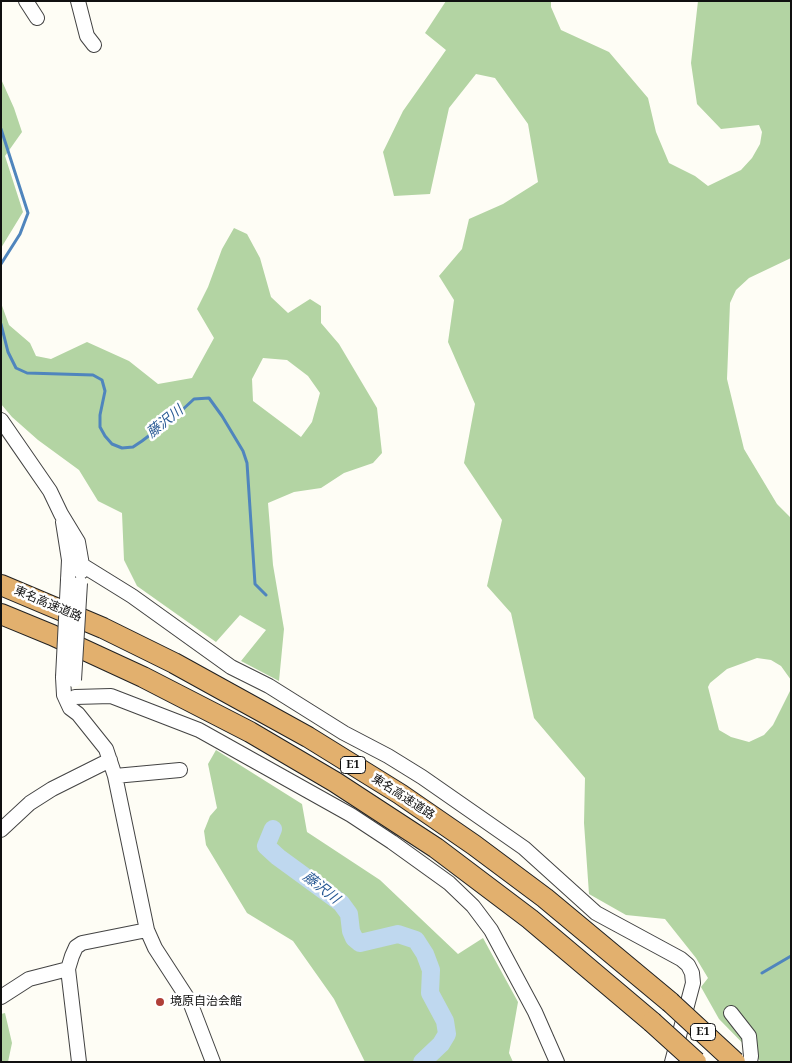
<!DOCTYPE html>
<meta charset="utf-8">
<style>
body{margin:0}
#map{position:relative;width:792px;height:1063px;overflow:hidden;background:#fefdf5;font-family:"Noto Serif",serif}
canvas{display:block}
.frame{position:absolute;inset:0;border:2px solid #101010;pointer-events:none}
</style>
<div id="map">
<canvas width="792" height="1063"></canvas>
<div class="frame"></div>
</div>
<script>
const c = document.querySelector('canvas').getContext('2d');
c.lineJoin = 'round';
function paint(path, color) { c.fillStyle = color; c.fill(path, 'evenodd'); }
const toPath = rows => new Path2D(rows.map(r => 'M' + r).join(''));
function stroke(path, color, width, dash) { c.strokeStyle = color; c.lineWidth = width; c.lineCap = dash ? 'butt' : 'round'; c.setLineDash(dash || []); c.stroke(path); }
function write(font, color, halo, rows, align = 'center') {
  c.font = font + ' "Noto Serif","Noto Sans JP",serif'; c.lineWidth = 5; c.setLineDash([]); c.textBaseline = 'middle'; c.strokeStyle = halo; c.fillStyle = color; for (const [text, x, y, turn = 0] of rows) {
    c.save(); c.translate(x, y); c.rotate((+turn || 0) * Math.PI / 180); c.textAlign = isNaN(turn) ? turn : align; if (halo) c.strokeText(text, 0, 0); c.fillText(text, 0, 0); c.restore();
  }
}
paint(toPath([
 [446,1,551,1,551,7,561,30,609,52,648,98,656,132,669,163,695,176,708,186,741,170,752,158,760,144,762,132,759,125,721,129,697,104,691,63,698,1,791,1,791,258,749,278,736,290,730,303,727,379,744,449,777,504,791,518,791,680,781,666,771,660,757,658,727,669,710,683,708,687,719,730,731,737,749,742,764,735,773,725,790,691,791,681,791,1062,761,1062,719,1019,701,987,708,978,696,958,665,919,626,915,589,894,584,823,585,778,534,718,511,613,487,586,502,520,464,463,475,404,448,342,454,300,439,276,462,249,469,219,503,204,538,182,528,124,495,78,476,74,449,108,430,194,394,196,383,152,403,111,446,50,425,33],
 [1,79,14,108,22,132,5,156,23,212,1,248],
 [234,228,247,234,260,258,271,297,288,313,310,299,321,306,321,323,339,344,377,408,382,453,373,463,344,473,321,488,294,492,268,503,273,565,284,629,279,681,241,661,266,630,240,615,216,642,137,586,124,560,122,513,98,501,79,470,38,440,12,417,1,404,1,303,9,325,30,343,36,356,51,359,87,342,129,361,158,384,192,378,214,338,197,309,208,287,222,249],
 [263,358,287,360,308,376,320,393,312,422,301,437,253,401,252,379],
 [216,750,302,804,307,832,380,880,458,954,483,938,518,1002,509,1053,513,1062,365,1062,334,999,293,941,247,913,206,845,204,831,210,816,217,808,208,764],
 [5,1013,12,1043,8,1062,1,1062,1,1014]
]), '#b3d4a3');
stroke(toPath([
 [1,129,28,213,20,234,1,264],
 [1,324,8,352,16,368,27,373,93,375,102,380,105,391,100,415,100,427,105,436,112,444,122,448,133,447,142,441,180,412,194,399,209,398,222,416,243,451,247,463,255,584,266,595],
 [762,973,791,956]
]), '#4f85bd', 3);
stroke(toPath([
 [273,829,266,846,278,857,341,903,349,914,351,931,354,938,360,943,398,934,416,940,425,954,431,970,430,993,445,1021,447,1034,441,1044,422,1062]
]), '#bfd8ef', 18);
const minor = toPath([
 [26,1,37,18],
 [78,1,87,36,94,45],
 [1,420,50,491,61,514,78,542,82,565,81,572],
 [63,522,69,560,68,580],
 [69,560,82,565,132,596,231,667,269,686,344,733,388,756,422,777,524,848,596,913,681,959,688,965,692,973,693,983,672,1062],
 [63,677,64,695,70,708,78,714,106,749,115,776,147,930,155,948,190,1002,213,1062],
 [75,697,111,696,199,730,351,815,392,842,449,883,473,906,491,930,535,1012,557,1062],
 [115,776,180,770],
 [1,830,30,803,52,789,110,760],
 [1,997,29,979,68,969],
 [731,1013,749,1036,751,1056,750,1062],
 [79,1062,68,969,72,956,76,947,82,943,147,930]
]);
const highway = toPath([
 [1,585,103,628,174,663,308,737,400,794,474,845,545,898,670,1002],
 [1,614,52,635,143,677,250,732,335,782,436,848,530,919,652,1022]
]);
stroke(minor, '#434343', 16);
stroke(highway, '#212121', 22);
stroke(minor, '#fff', 14);
stroke(highway, '#e2b06e', 20);
const minorBridge = toPath([
 [63,677,68,580],
 [74,680,80,583]
]);
const highwayBridge = toPath([
 [670,1002,735,1062],
 [652,1022,696,1062]
]);
stroke(minorBridge, '#434343', 16, []);
stroke(highwayBridge, '#212121', 22, []);
stroke(minorBridge, '#fff', 14);
stroke(highwayBridge, '#e2b06e', 20);
for (const [x, y, r, color] of [
 [160,1002,5,"#b04039"]
]) { const dot = new Path2D(); dot.arc(x, y, r, 0, 2 * Math.PI); c.fillStyle = color; c.fill(dot); stroke(dot, '#fff', 2); }
for (const [x, y, w] of [
 [353,765,25],
 [703,1032,25]
]) { const box = new Path2D(); box.roundRect(x - w / 2, y - 8.5, w, 17, 4); c.fillStyle = '#fff'; c.fill(box); stroke(box, '#101010', 1); }
write('bold 11px', '#101010', null, [
 ["E1",353,765],
 ["E1",703,1032]
]);
write('12px', '#101010', '#fff', [
 ["東名高速道路",48,604,23],
 ["東名高速道路",403,797,33]
]);
write('12px', '#101010', '#fff', [
 ["境原自治会館",170,1002]
], 'left');
write('italic 14px', '#285994', '#fff', [
 ["藤沢川",165,422,-39],
 ["藤沢川",321,888,38]
]);
</script>
